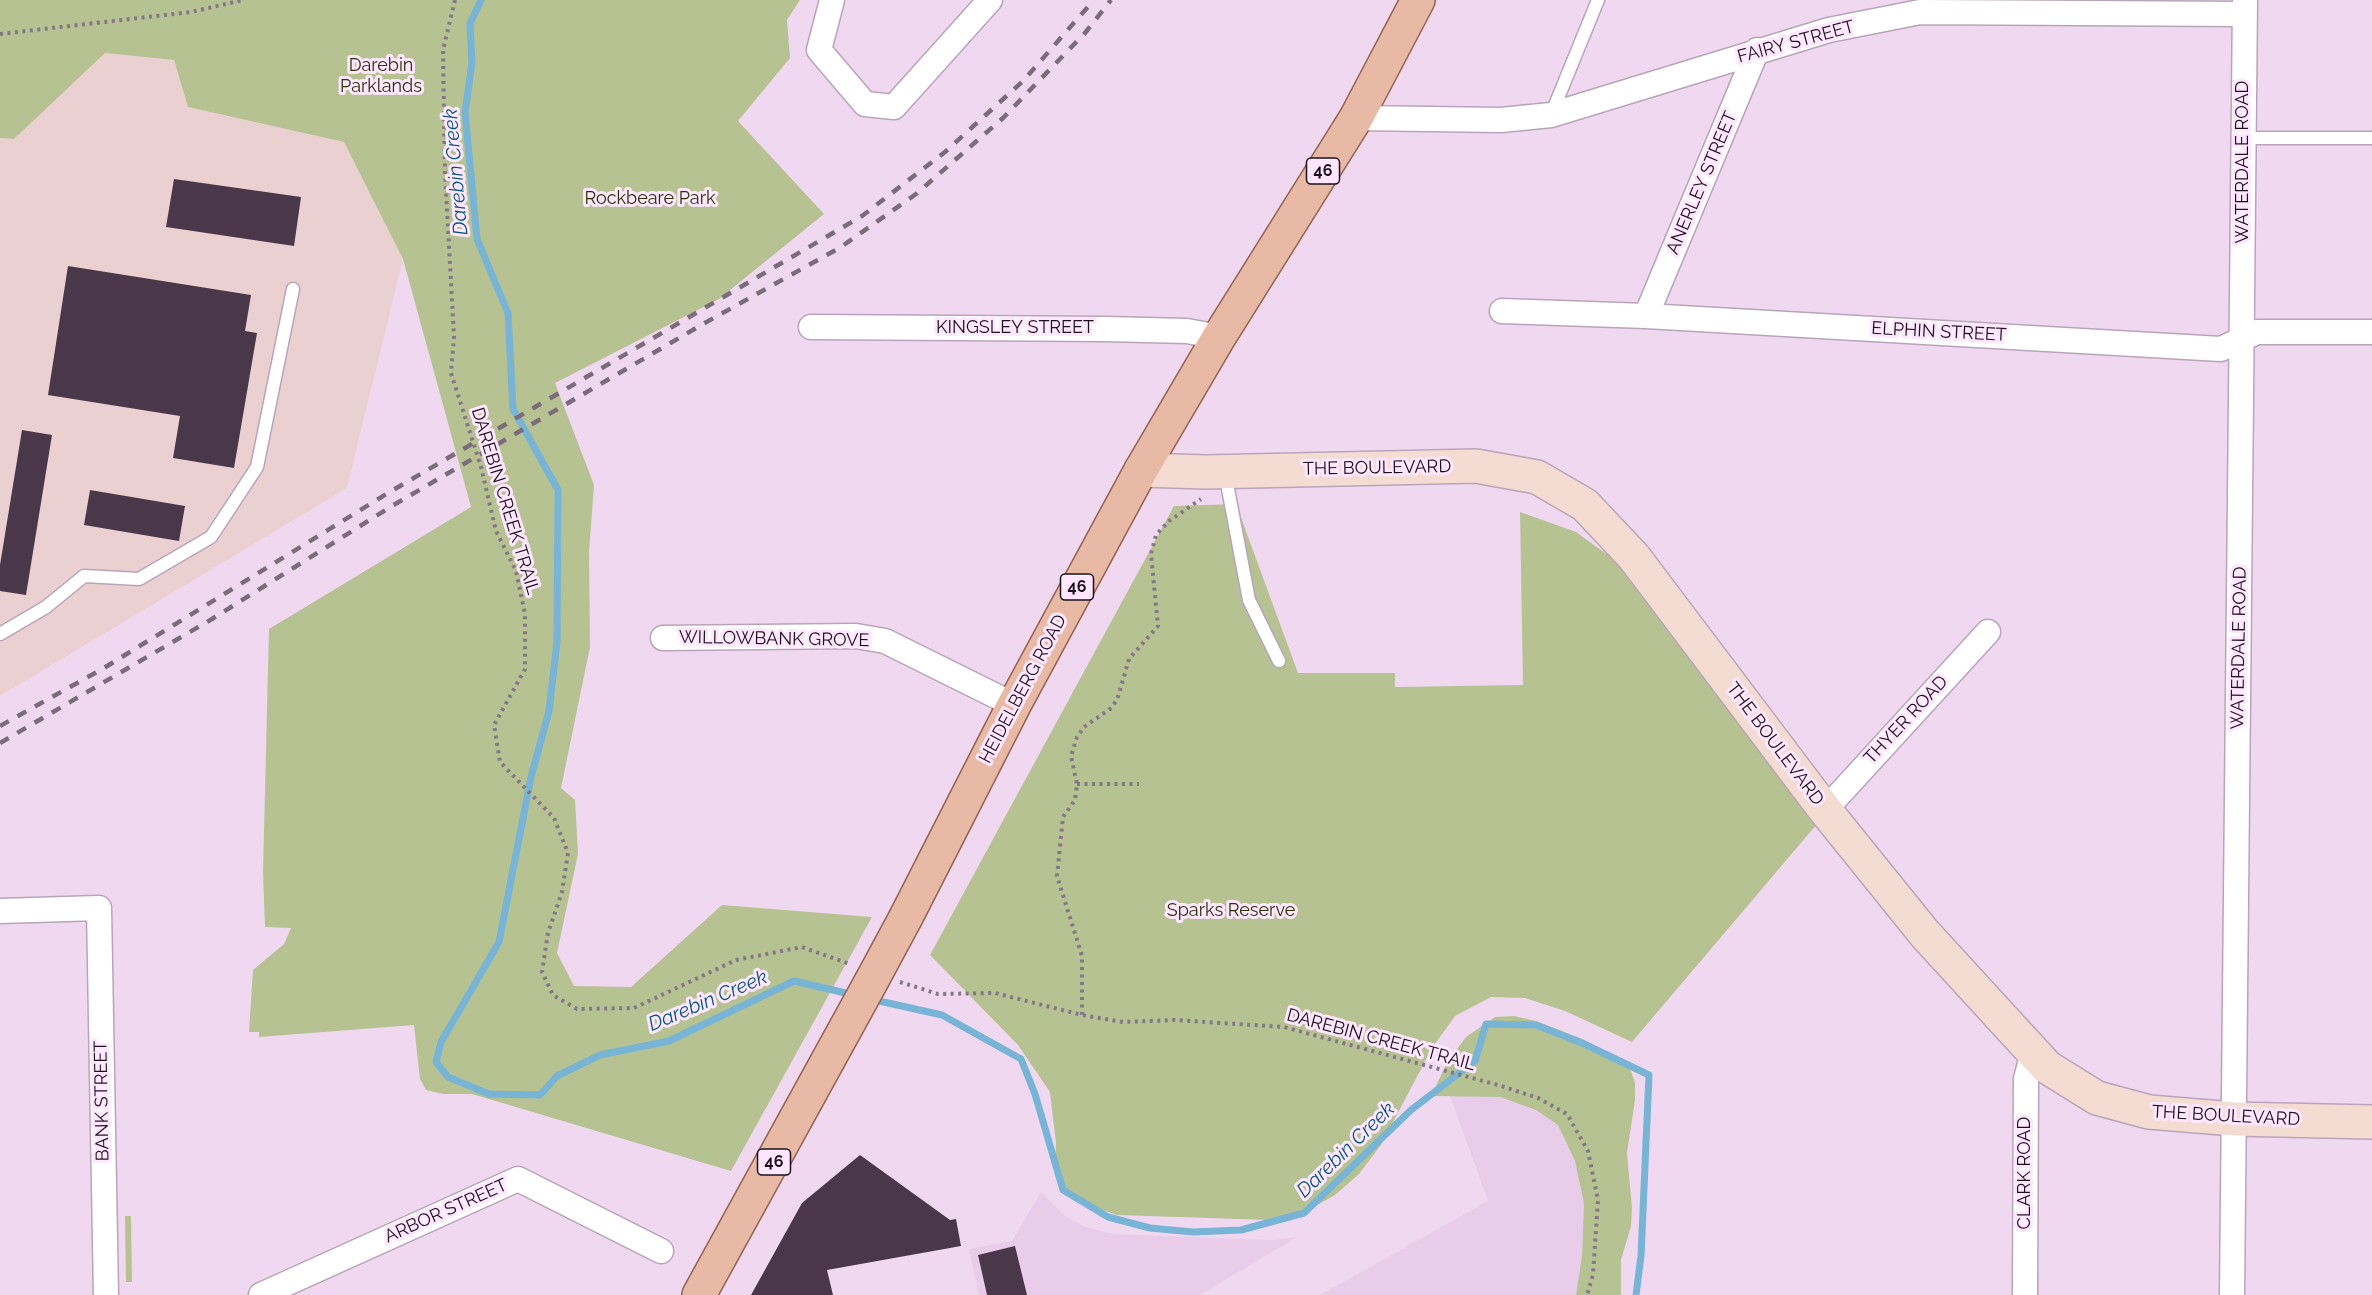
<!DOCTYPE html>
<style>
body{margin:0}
canvas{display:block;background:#f0d9f0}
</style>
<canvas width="2372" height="1295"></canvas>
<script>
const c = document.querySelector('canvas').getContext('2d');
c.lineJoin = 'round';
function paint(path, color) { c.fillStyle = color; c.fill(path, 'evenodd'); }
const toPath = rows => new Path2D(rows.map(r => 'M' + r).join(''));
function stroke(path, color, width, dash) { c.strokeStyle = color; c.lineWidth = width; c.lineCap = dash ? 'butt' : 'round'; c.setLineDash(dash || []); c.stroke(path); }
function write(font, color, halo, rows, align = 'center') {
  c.font = font + ' Raleway,sans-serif'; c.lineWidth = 6; c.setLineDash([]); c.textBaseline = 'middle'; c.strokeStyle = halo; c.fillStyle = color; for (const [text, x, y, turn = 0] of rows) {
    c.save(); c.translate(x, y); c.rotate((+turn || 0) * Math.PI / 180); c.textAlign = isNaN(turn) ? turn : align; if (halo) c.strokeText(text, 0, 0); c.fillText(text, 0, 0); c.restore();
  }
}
paint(toPath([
 [105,53,174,60,188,107,344,142,403,259,347,488,0,696,0,138,14,139]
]), '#ebd0d1');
paint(toPath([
 [1450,1096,1500,1097,1536,1110,1558,1125,1575,1161,1584,1204,1582,1256,1576,1295,1320,1295,1488,1201],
 [1041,1192,1065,1216,1083,1226,1113,1234,1271,1240,1297,1237,1200,1295,979,1295,969,1249,1012,1241]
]), '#e9cce9');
paint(toPath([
 [0,0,800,0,787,20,790,58,738,121,824,214,719,299,555,383,594,485,589,552,590,647,561,788,575,800,578,854,557,953,574,986,631,987,722,905,872,917,731,1171,472,1094,443,1094,426,1090,420,1079,414,1025,259,1037,259,1032,249,1032,253,970,284,944,291,928,265,927,263,872,269,629,471,507,403,259,344,142,188,107,174,60,105,53,14,139,0,138],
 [1236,504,1298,673,1395,673,1395,687,1523,685,1520,512,1576,532,1627,569,1817,824,1632,1042,1565,1011,1525,998,1491,997,1455,1016,1432,1048,1381,1145,1359,1174,1335,1195,1298,1216,1269,1220,1117,1215,1079,1202,1062,1188,1055,1171,1056,1143,1050,1092,1018,1045,930,955,1174,506],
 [1514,1016,1536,1021,1580,1038,1622,1060,1630,1069,1635,1082,1635,1100,1627,1153,1632,1208,1631,1226,1621,1260,1621,1295,1576,1295,1582,1256,1584,1204,1575,1161,1558,1125,1536,1110,1500,1097,1431,1096,1448,1061,1466,1037,1495,1017],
 [125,1216,131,1216,132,1282,126,1282]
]), '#b7c293');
stroke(toPath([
 [481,0,470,24,472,63,465,112,477,239,508,313,513,409,558,490,557,642,549,711,531,777,499,942,441,1042,436,1062,448,1077,489,1094,540,1095,557,1076,600,1055,669,1041,794,981,854,995],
 [870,999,942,1015,1021,1059,1035,1094,1063,1190,1108,1217,1150,1228,1193,1232,1241,1230,1304,1213,1411,1110,1475,1061,1486,1024,1536,1025,1582,1043,1649,1075,1641,1256,1636,1295]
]), '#77b4d5', 7);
paint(toPath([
 [174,179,301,197,294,246,166,227],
 [68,266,251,295,245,331,257,333,234,468,173,458,180,416,48,395],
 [22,430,52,435,26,595,0,591,0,565],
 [90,490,185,506,179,541,84,525],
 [860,1155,950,1220,956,1219,961,1246,827,1270,833,1295,751,1295,802,1203],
 [1015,1246,1027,1295,987,1295,978,1255]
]), '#4a374a');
const lane = toPath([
 [1551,115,1598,0],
 [2243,138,2372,138],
 [1225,473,1249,600,1279,661],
 [0,634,46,607,84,576,139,579,211,537,257,467,293,289]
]);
const street = toPath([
 [832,0,819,50,865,104,894,107,990,0],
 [1356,118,1501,120,1551,115,1829,30,1920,12,2244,14],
 [1502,311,1646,316,2221,349,2257,332,2372,332],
 [1646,316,1757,50],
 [811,327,1105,329,1187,331,1219,337],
 [663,638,856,636,885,641,1014,705],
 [1825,810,1988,632],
 [0,911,99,908,106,1295],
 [261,1295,518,1179,661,1251],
 [2025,1295,2026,1079,2033,1052],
 [2232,1295,2245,0]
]);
const secondary = toPath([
 [1141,470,1206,472,1476,466,1537,477,1585,505,1634,557,1825,810,1925,934,2047,1067,2097,1098,2149,1112,2234,1119,2372,1122]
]);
const primary = toPath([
 [906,917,1014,705,1141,470,1219,337,1356,118,1418,0],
 [699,1295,871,982]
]);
stroke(lane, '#baa4ba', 15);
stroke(street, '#baa4ba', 27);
stroke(secondary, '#baa4ba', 36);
stroke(primary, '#96614f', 36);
stroke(toPath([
 [455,0,443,50,445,173,454,337,451,373,481,467,496,531,516,571,525,614,525,669,494,725,500,762,554,818,568,853,562,892,548,933,542,972,553,995,577,1009,634,1008,736,960,802,947,850,964],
 [0,34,191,12,243,0],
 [1077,784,1139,784],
 [900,982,938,994,995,993,1082,1015,1123,1022,1175,1020,1284,1027,1498,1085,1538,1098,1567,1114,1588,1151,1598,1200,1593,1275,1587,1295],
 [1082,1015,1082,956,1057,876,1063,817,1075,800,1077,784,1071,756,1077,737,1084,727,1110,709,1117,700,1129,659,1158,626,1151,554,1156,535,1169,521,1201,499]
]), '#867786', 4, [3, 4.5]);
stroke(lane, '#fff', 12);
stroke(street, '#fff', 24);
stroke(secondary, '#f4dcd3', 33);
stroke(primary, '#e8baa6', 33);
stroke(toPath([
 [0,726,104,668,388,493,862,216,945,152,1023,81,1094,0],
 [0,743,212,619,392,506,703,324,841,247,916,194,1003,118,1085,33,1111,0]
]), '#7b6c7b', 4.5, [10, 10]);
const primaryBridge = toPath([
 [871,982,906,917]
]);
stroke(primaryBridge, '#96614f', 36, []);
stroke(primaryBridge, '#e8baa6', 33);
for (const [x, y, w] of [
 [1323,171,33],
 [1077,587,33],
 [774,1162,33]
]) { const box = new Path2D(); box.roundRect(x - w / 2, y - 13, w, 26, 4.5); c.fillStyle = '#fee6fe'; c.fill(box); stroke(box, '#1a121a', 1.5); }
write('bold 16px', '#1a121a', null, [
 ["46",1323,171],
 ["46",1077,587],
 ["46",774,1162]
]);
write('18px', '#1a121a', '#fee6fe', [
 ["FAIRY STREET",1796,42,-15],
 ["WATERDALE ROAD",2243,162,-90],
 ["ANERLEY STREET",1702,183,-67],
 ["KINGSLEY STREET",1015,328],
 ["ELPHIN STREET",1939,332,3],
 ["THE BOULEVARD",1377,468,-1],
 ["DAREBIN CREEK TRAIL",505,501,73],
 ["WILLOWBANK GROVE",774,639,1],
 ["WATERDALE ROAD",2239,648,-89],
 ["HEIDELBERG ROAD",1023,689,-62],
 ["THYER ROAD",1906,720,-47],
 ["THE BOULEVARD",1775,744,53],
 ["DAREBIN CREEK TRAIL",1381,1040,15],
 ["BANK STREET",102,1101,-91],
 ["THE BOULEVARD",2226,1116,3],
 ["CLARK ROAD",2025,1173,-90],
 ["ARBOR STREET",446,1211,-24]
]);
write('18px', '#2a3205', '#fee6fe', [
 ["Darebin",381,66],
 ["Parklands",381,87],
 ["Rockbeare Park",650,199],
 ["Sparks Reserve",1231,911]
]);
write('italic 20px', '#055778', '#fee6fe', [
 ["Darebin Creek",456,172,-95],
 ["Darebin Creek",708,1001,-23],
 ["Darebin Creek",1346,1150,-44]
]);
</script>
